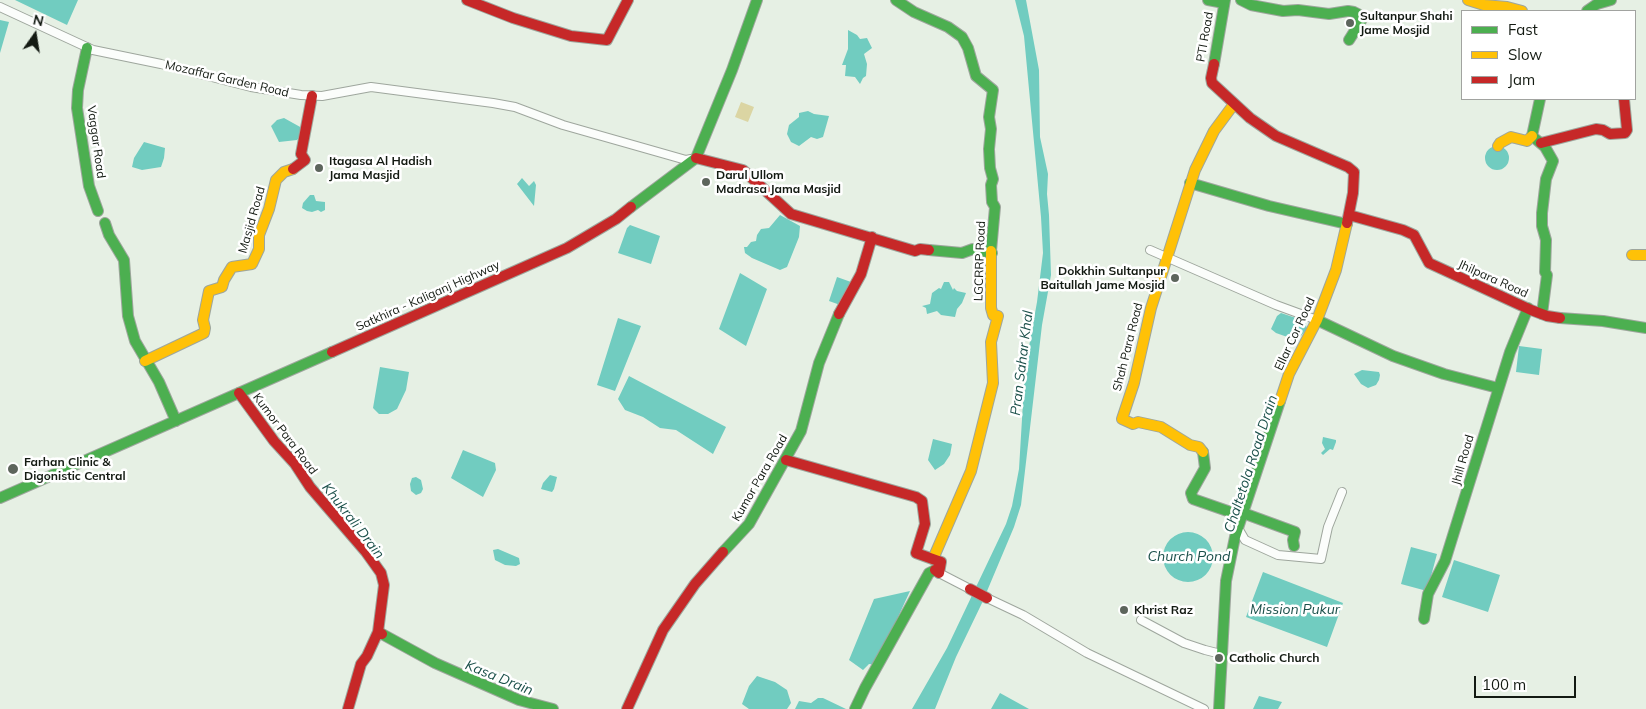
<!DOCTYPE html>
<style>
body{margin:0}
#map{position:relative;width:1646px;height:709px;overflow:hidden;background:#e6f0e4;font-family:Mulish,sans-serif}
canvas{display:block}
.legend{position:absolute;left:1461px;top:10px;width:175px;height:90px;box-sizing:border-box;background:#fff;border:1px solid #a1a3a0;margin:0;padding:6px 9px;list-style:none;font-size:15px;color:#131a12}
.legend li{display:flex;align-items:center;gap:10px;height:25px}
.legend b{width:25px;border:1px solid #a1a3a0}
.north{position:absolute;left:10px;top:10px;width:50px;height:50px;-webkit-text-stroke:4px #fff;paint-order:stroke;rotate:13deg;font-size:14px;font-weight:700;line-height:20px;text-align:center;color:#131a12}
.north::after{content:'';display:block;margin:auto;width:18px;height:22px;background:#131a12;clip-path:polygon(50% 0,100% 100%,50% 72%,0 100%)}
.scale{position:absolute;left:1474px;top:676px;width:102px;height:22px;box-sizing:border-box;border:2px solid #131a12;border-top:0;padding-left:6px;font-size:15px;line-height:18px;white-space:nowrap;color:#131a12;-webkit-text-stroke:4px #fff;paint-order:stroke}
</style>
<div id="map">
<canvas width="1646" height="709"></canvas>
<ul class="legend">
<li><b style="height:6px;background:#4caf50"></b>Fast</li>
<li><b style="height:6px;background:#ffc107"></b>Slow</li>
<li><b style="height:6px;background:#c62828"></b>Jam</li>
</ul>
<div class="north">N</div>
<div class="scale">100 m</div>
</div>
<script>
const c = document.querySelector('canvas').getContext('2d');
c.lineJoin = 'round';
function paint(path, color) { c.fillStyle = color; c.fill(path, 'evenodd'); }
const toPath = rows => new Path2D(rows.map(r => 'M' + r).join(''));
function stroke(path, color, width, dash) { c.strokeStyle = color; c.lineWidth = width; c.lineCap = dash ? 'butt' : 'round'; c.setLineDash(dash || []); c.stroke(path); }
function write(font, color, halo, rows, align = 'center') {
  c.font = font + ' Mulish,sans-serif'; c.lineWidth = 5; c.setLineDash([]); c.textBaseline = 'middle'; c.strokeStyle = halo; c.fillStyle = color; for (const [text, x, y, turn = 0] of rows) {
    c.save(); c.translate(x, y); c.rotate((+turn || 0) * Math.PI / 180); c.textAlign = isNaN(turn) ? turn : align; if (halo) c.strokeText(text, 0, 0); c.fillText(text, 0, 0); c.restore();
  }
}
paint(toPath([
 [741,102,754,107,748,122,735,117]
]), '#dbd5a3');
paint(toPath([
 [15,0,78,0,67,25],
 [1015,0,1026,0,1039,70,1040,137,1048,174,1047,194,1049,215,1051,275,1042,325,1021,505,1014,527,982,603,956,657,935,709,912,709,947,648,1006,524,1012,506,1019,469,1025,369,1037,302,1043,253,1041,217,1024,36],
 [0,20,9,22,0,53],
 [848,30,857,35,860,39,867,38,872,48,864,54,867,64,866,76,863,78,860,84,855,77,845,76,846,65,842,65,848,49],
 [808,111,814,114,829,116,823,137,817,139,811,137,799,146,791,142,787,134,789,125,799,117,799,113],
 [284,118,302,128,302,134,297,140,279,142,271,126,277,120],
 [144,142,165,148,164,158,161,167,142,170,132,167,134,158],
 '1485 158a12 12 0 1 1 24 0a12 12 0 1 1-24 0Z',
 [522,178,529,186,534,181,536,185,534,206,517,184],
 [310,195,314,195,316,201,325,202,325,210,321,212,318,210,312,212,307,211,302,208,303,203],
 [780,215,800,226,799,237,787,267,780,270,752,258,745,253,744,247,747,247,751,242,756,241,757,235,761,229,769,228],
 [630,225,660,236,651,264,618,253,627,228],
 [740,273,767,289,746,346,719,329],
 [837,277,851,282,843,306,829,301],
 [944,282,949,282,953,290,954,288,957,291,966,293,962,303,957,309,955,317,941,315,937,311,927,314,926,308,922,306,930,304,932,293,939,288,941,289],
 [1281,313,1305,321,1307,329,1300,337,1293,339,1276,333,1271,329,1277,316],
 [618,318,641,326,615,391,597,385],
 [1519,346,1542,349,1539,375,1516,372],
 [380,367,409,372,406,390,397,409,388,414,379,414,373,408],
 [1362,370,1379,372,1380,375,1379,380,1376,385,1368,388,1361,384,1354,374],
 [629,376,726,427,713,454,676,430,660,428,643,417,625,410,618,399],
 [1323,437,1336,440,1336,442,1333,450,1330,449,1323,455,1321,453,1325,449,1322,443],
 [933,439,952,444,950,455,944,464,935,470,928,460],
 [463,450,495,463,496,470,483,497,451,478],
 [550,475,557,477,554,489,552,492,541,489,543,483],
 [416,477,421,480,423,489,421,493,416,495,411,491,410,484,412,478],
 '1163 557a25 25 0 1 1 50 0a25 25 0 1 1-50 0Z',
 [1411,547,1437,554,1427,591,1401,584],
 [498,549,519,558,520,564,516,566,505,565,495,560,493,550],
 [1454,560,1500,575,1488,612,1442,597],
 [1263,572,1343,603,1327,647,1246,617],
 [910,591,876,665,869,664,863,670,849,660,874,599],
 [757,676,775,682,787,690,791,703,787,709,749,709,742,704,749,686],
 [1000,693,1029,709,991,709],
 [1259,696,1282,702,1278,709,1253,709],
 [818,698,823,698,846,709,795,709,799,701,811,703]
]), '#71ccc0');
const street = toPath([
 [0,7,93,50,161,64,251,87,301,95,322,96,371,87,493,103,515,107,563,125,686,160,691,159],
 [1150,250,1276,305,1317,320],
 [1238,528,1245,540,1278,555,1321,559,1328,527,1342,492],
 [939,573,970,589],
 [987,598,1023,615,1087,653,1204,709],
 [1141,620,1184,643,1205,650,1221,654]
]);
const fast = toPath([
 [896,0,914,12,948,27,962,37,968,48,976,76,993,90,989,117,991,129,989,149,990,168,993,179,991,185,992,202,995,207,991,251],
 [1208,0,1224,3],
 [1241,0,1251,5,1283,11,1298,10,1329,14,1348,11,1354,12,1358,14,1361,21,1349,40],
 [1587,11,1597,4,1611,0],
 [87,48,78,90,77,108,89,186,98,211],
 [1214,64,1225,0],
 [1540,99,1532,136,1545,147,1553,161,1546,179,1542,213,1542,226,1546,240,1545,272,1547,275,1542,314],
 [1190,183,1269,206,1347,224],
 [631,207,696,158,732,70,757,0],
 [105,223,109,235,124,260,128,316,135,341,159,382,176,421],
 [929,250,962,253,973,249,992,253],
 [1560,318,1603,321,1646,328],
 [1317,320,1393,356,1444,374,1498,388],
 [1203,452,1205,468,1191,493,1193,499,1242,516],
 [0,498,332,352],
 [1243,513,1295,532,1293,540,1294,546],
 [723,552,749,524,801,431,819,363,839,314],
 [1424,619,1428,594,1445,561,1510,352,1528,308],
 [382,634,435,663,519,700,553,709],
 [855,709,865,688,929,573,935,570],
 [1219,709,1226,581,1235,537,1280,401]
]);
const slow = toPath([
 [1468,0,1484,5,1507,7,1522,11],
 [1498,146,1500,143,1511,137,1527,141,1532,136],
 [1632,255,1646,255],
 [145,361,204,333,205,328,203,320,209,291,222,287,224,280,232,267,252,264,259,249,259,235,269,209,276,180,284,172,293,169],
 [1280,401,1289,374,1317,320,1336,270,1347,223],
 [1203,452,1199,447,1190,445,1161,427,1138,422,1133,424,1122,419,1134,383,1151,308,1195,170,1214,131,1234,104],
 [933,559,971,471,993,383,991,342,998,316,993,315,991,308,991,251]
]);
const jam = toPath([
 [467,0,513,18,571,36,607,40,628,0],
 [1214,64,1211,78,1212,83,1250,118,1276,136,1348,167,1354,172,1353,193,1347,223],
 [1541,143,1596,129,1603,130,1610,134,1625,133,1627,130,1624,99],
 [696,158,743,170,791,214,915,251,920,249,929,250],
 [293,169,305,160,301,154,312,96],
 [1349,215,1403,230,1414,235,1429,263,1531,310,1547,316,1560,318],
 [839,314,861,274,872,237],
 [332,352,567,248,616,219,631,207],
 [239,393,274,441,295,464,310,487,366,552,381,573,384,585,378,632,382,634],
 [786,460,916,497,922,501,925,524,916,553,941,562,939,573,935,570],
 [970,589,987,598],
 [348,709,361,664,367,656,378,632],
 [627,709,663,630,695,584,723,552]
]);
stroke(street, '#9ea69d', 10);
stroke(fast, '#9ea69d', 12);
stroke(slow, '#9ea69d', 12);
stroke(jam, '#9ea69d', 12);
stroke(street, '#fbfdfb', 8);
stroke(fast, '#4caf50', 10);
stroke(slow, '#ffc107', 10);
stroke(jam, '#c62828', 10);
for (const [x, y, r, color] of [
 [1350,23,5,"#5d655c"],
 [319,168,5,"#5d655c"],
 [706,182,5,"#5d655c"],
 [1175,278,5,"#5d655c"],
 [13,469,6,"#5d655c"],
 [1124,610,5,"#5d655c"],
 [1219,658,5,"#5d655c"]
]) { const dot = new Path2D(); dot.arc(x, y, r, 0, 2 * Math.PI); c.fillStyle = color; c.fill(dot); stroke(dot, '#fff', 2); }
write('bold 12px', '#131a12', '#fff', [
 ["Sultanpur Shahi",1360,16],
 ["Jame Mosjid",1360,30],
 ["Itagasa Al Hadish",329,161],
 ["Jama Masjid",329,175],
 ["Darul Ullom",716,175],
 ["Madrasa Jama Masjid",716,189],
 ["Dokkhin Sultanpur",1165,271,"right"],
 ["Baitullah Jame Mosjid",1165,285,"right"],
 ["Farhan Clinic &",24,462],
 ["Digonistic Central",24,476],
 ["Khrist Raz",1134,610],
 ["Catholic Church",1229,658]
], 'left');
write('12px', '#131a12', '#fff', [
 ["PTI Road",1205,37,-80],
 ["Mozaffar Garden Road",227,79,13],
 ["Vaggar Road",96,142,82],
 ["Masjid Road",252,220,-74],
 ["LGCRRP Road",980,261,-88],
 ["Jhilpara Road",1493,279,24],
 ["Satkhira - Kaliganj Highway",428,296,-24],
 ["Ellar Cor Road",1295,334,-65],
 ["Shah Para Road",1128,347,-76],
 ["Kumor Para Road",285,434,53],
 ["Jhill Road",1463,460,-74],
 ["Kumor Para Road",760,478,-60]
]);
write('italic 14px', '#1b504a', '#fff', [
 ["Pran Sahar Khal",1022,363,-83],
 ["Chaltetola Road Drain",1251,464,-72],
 ["Khukrali Drain",353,521,52],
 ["Church Pond",1189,557],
 ["Mission Pukur",1295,610],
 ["Kasa Drain",499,678,22]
]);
</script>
